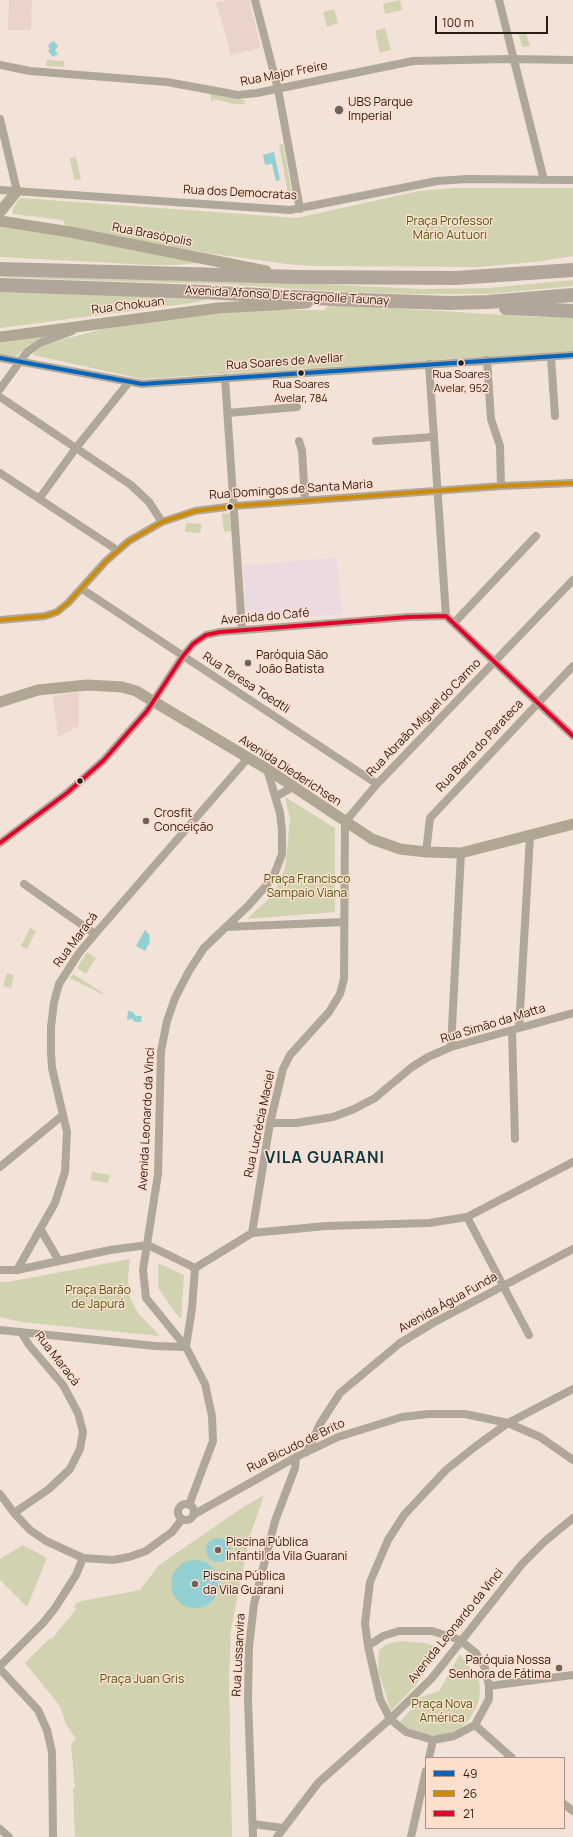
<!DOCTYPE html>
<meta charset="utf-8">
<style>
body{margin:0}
#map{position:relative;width:573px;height:1837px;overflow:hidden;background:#f3e2d8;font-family:Manrope,sans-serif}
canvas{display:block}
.legend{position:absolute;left:425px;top:1757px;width:140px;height:72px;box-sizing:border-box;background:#fedecd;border:1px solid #a89184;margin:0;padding:5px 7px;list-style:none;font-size:12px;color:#281d17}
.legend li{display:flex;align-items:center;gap:8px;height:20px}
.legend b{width:20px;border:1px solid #a89184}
.scale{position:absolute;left:435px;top:16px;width:113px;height:18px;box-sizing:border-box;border:2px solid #281d17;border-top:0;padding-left:5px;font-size:12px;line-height:14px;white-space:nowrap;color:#281d17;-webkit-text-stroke:3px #fedecd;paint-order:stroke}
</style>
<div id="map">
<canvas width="573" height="1837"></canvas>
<ul class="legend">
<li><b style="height:5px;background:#0065bd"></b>49</li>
<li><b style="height:5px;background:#ce8b05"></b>26</li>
<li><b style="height:5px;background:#e4002b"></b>21</li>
</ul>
<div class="scale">100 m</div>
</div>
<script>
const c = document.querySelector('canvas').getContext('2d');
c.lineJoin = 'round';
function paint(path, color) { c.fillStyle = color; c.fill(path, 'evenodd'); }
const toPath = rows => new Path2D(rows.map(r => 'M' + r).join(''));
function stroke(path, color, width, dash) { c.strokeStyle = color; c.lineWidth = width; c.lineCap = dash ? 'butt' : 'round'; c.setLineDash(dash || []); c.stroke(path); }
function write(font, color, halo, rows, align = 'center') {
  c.font = font + ' Manrope,sans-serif'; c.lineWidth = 3; c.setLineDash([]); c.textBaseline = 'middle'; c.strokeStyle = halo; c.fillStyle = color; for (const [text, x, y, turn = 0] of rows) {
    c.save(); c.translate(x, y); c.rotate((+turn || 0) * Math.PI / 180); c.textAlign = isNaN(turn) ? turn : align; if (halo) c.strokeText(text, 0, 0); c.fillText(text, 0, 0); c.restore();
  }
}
paint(toPath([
 [9,0,32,0,31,30,8,30],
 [231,0,249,0,261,47,248,52,248,50,231,55,216,2],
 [79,692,79,726,58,737,53,696]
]), '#e9d3cb');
paint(toPath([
 [337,558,342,614,253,622,246,617,243,565]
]), '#ebdbe1');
paint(toPath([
 [400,0,402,10,385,14,383,4],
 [334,9,338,23,327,27,323,12],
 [385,28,391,50,380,53,375,31],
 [526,32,530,46,522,47,519,34],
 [47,60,64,61,64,67,46,66],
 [210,94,244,100,245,104,233,104,214,99,212,102],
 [283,144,292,193,288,193,279,145],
 [76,157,81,179,74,180,70,158],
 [453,188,573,188,573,256,534,262,479,267,313,266,287,264,207,253,66,227,63,220,13,214,13,208,20,198,297,218,419,191],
 [0,223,199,263,177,265,151,265,0,257],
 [0,271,271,281,337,285,422,289,488,288,573,280,573,286,490,294,414,294,347,292,217,284,74,280,0,277],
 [0,289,210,299,192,303,0,328],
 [331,304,535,317,573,317,573,351,142,379,33,355,35,352,42,347,61,340,115,326,201,315,260,310,324,310],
 [47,336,29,345,15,357,0,355,0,343],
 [222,513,230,514,231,531,224,532],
 [186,523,202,524,200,533,185,532],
 [285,797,335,828,335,912,247,919,274,894,285,868,290,819],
 [30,928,36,931,27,949,21,946],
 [87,952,96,958,86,974,77,968],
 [7,973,14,975,11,988,3,986],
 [73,974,95,988,103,993,102,994,70,978],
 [92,1172,110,1175,108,1183,91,1180],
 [130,1259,128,1278,129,1294,132,1302,139,1314,160,1336,21,1322,0,1317,0,1282,8,1282],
 [158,1263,184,1275,181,1319,178,1316,158,1288],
 [264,1495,250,1536,231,1629,229,1679,232,1837,75,1837,73,1789,75,1788,71,1744,76,1739,66,1724,60,1706,25,1663,50,1638,52,1639,76,1609,74,1607,77,1602,140,1590,159,1565,242,1508],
 [23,1545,47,1558,27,1607,0,1580,0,1559],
 [400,1641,425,1643,439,1647,437,1655,415,1686,391,1711,378,1670,379,1650,387,1644],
 [460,1654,478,1678,480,1688,479,1700,476,1708,468,1721,460,1729,441,1736,428,1735,407,1728,400,1722,421,1697,439,1691]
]), '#d0d2b0');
paint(toPath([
 [54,41,58,46,55,50,58,54,53,57,48,51,50,49,48,46,50,43],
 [274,152,280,180,276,181,272,164,265,165,263,155],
 [145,930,149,934,150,942,145,951,136,946],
 [128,1011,133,1012,136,1016,142,1016,141,1022,135,1022,132,1019,127,1020],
 '206 1550a12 12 0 1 1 24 0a12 12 0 1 1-24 0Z',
 '171 1584a24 24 0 1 1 48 0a24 24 0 1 1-48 0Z'
]), '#92d0d4');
stroke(toPath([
 [255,0,278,89,300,209],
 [499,0,544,180],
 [0,65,30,71,167,82,238,95,257,93,413,61,508,59,573,60],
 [0,119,17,191],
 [0,190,290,210,437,181,468,179,573,180],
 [551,357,555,416],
 [0,358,142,384,573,355],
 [487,360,491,419,500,446,501,486],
 [429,364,446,616],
 [225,378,242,630],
 [0,389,27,352,40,343,72,331],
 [0,397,131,485,149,502,162,522],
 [228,413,297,407],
 [299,441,302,451,305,500],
 [376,441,433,437],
 [0,473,117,550],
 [39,499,76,448,129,382],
 [82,589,377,784],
 [0,620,45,616,57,612,68,603,106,561,129,541,162,522,195,511,234,506,501,486,573,483],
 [454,623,536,536],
 [275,797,293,787],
 [0,843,67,793,104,760,147,711,183,656,193,644,206,635,220,632,408,617,446,616,573,736],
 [426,852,430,818,573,666],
 [24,884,95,934],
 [226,927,344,922],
 [519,1028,530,836],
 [512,1031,515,1139],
 [451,1047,461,853],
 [270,1123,296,1123,333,1117,354,1109,375,1098,412,1067,428,1057,451,1047,573,1013],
 [0,1167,63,1115],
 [467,1217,529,1335],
 [41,1230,59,1261],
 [252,1233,270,1123,283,1069,290,1055,329,1012,340,994,344,979,345,822,377,784,573,580],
 [195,1268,252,1233,326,1226,429,1223,467,1217,573,1162],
 [0,1270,17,1270,110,1250,148,1245,195,1268,192,1308,186,1347],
 [17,1270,55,1203,65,1172,67,1132,52,1068,51,1053,51,1027,54,1002,59,984,79,953,95,934,248,758],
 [0,1330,155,1346,186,1347],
 [307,1452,320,1424,340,1393,400,1343,433,1323,573,1249],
 [0,1494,14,1513,30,1530,46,1541,83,1558,113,1560,129,1557,146,1551,172,1532,182,1519],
 '178 1512a8 8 0 1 1 16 0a8 8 0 1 1-16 0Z',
 [189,1505,213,1441,212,1416,205,1384,186,1347,146,1298,143,1270,158,1174,161,1051,167,1021,175,998,189,971,204,948,248,906,265,887,274,875,282,854,282,831,280,813,267,769],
 [14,1513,49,1489,70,1469,80,1449,83,1432,78,1413,63,1385,29,1345,21,1332],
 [193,1515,296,1457,338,1437,402,1417,428,1414,465,1414,508,1423,540,1437,573,1460],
 [399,1631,432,1631,460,1640,476,1653,485,1668,489,1686,489,1699,475,1725,454,1736,433,1740,406,1732,390,1719,380,1699,368,1646,383,1636,399,1631],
 [368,1646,365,1623,370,1582,388,1540,404,1515,446,1470,476,1446,508,1423,573,1389],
 [0,1666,43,1623,55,1608,76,1575,83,1558],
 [0,1669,38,1710,47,1730,52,1752,53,1837],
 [489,1686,573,1675],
 [475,1725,512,1758],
 [429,1758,433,1740],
 [564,1804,573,1811],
 [253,1824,283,1828],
 [0,1829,9,1837],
 [253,1837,248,1700,249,1647,254,1604,275,1521,295,1468,296,1457],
 [277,1837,318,1783,390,1719,432,1678,522,1564,544,1542,573,1518],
 [411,1837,426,1771]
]), '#afa798', 8);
stroke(toPath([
 [0,212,17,191],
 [0,221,70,232,266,271],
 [0,337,218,308,307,303],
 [0,702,38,690,87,685,122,687,136,691,267,769,372,839,400,849,426,852,461,853,573,824]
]), '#afa694', 11);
stroke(toPath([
 [0,269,299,277,456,278,573,270],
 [0,285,203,292,332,299,449,303,488,302,573,295],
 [506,308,573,311]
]), '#b2a69a', 14);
stroke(toPath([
 [0,358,142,384,573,355]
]), '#0065bd', 4);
stroke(toPath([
 [0,620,45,616,57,612,68,603,106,561,129,541,162,522,195,511,234,506,501,486,573,483]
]), '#ce8b05', 4);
stroke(toPath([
 [0,843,67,793,104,760,147,711,183,656,193,644,206,635,220,632,408,617,446,616,573,736]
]), '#e4002b', 4);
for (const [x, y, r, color] of [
 [339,110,5,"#6f625b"],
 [461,363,3.5,"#281d17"],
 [301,373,3.5,"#281d17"],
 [230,507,3.5,"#281d17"],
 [248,663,4,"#6f625b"],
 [80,781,3.5,"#281d17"],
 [146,821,4,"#6f625b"],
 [218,1550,4,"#6f625b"],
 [195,1584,4,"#6f625b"],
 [559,1668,4,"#6f625b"]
]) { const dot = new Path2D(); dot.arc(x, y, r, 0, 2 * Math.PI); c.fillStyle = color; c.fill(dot); stroke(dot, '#fedecd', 1.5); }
write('11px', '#281d17', '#fedecd', [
 ["Rua Soares",461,375],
 ["Avelar, 952",461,389],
 ["Rua Soares",301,385],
 ["Avelar, 784",301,399]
]);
write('12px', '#281d17', '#fedecd', [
 ["Rua Major Freire",284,74,-11],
 ["Rua dos Democratas",240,193,3],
 ["Rua Brasópolis",152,235,11],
 ["Avenida Afonso D'Escragnolle Taunay",287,296,3],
 ["Rua Chokuan",128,306,-7],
 ["Rua Soares de Avellar",285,362,-4],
 ["Rua Domingos de Santa Maria",291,490,-4],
 ["Avenida do Café",265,617,-5],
 ["Rua Teresa Toedtli",246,683,33],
 ["Rua Abraão Miguel do Carmo",424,718,-46],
 ["Rua Barra do Parateca",480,746,-47],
 ["Avenida Diederichsen",290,771,33],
 ["Rua Maracá",76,940,-53],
 ["Rua Simão da Matta",493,1024,-17],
 ["Avenida Leonardo da Vinci",147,1119,-87],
 ["Rua Lucrécia Maciel",260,1124,-78],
 ["Avenida Água Funda",448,1303,-29],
 ["Rua Maracá",57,1359,52],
 ["Rua Bicudo de Brito",296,1446,-26],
 ["Avenida Leonardo da Vinci",456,1626,-51],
 ["Rua Lussanvira",239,1655,-87]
]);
write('12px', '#281d17', '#fedecd', [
 ["UBS Parque",348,103],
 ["Imperial",348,117],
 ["Paróquia São",256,656],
 ["João Batista",256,670],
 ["Crosfit",154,814],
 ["Conceição",154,828],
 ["Piscina Pública",226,1543],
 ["Infantil da Vila Guarani",226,1557],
 ["Piscina Pública",203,1577],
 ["da Vila Guarani",203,1591],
 ["Paróquia Nossa",551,1661,"right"],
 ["Senhora de Fátima",551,1675,"right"]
], 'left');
write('12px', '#4b5c13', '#fedecd', [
 ["Praça Professor",450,222],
 ["Mário Autuori",450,236],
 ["Praça Francisco",307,880],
 ["Sampaio Viana",307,894],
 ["Praça Barão",98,1291],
 ["de Japurá",98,1305],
 ["Praça Juan Gris",142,1680],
 ["Praça Nova",442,1705],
 ["América",442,1719]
]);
c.letterSpacing = '1px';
write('bold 16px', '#003847', '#fedecd', [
 ["VILA GUARANI",325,1159]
]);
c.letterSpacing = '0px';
</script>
